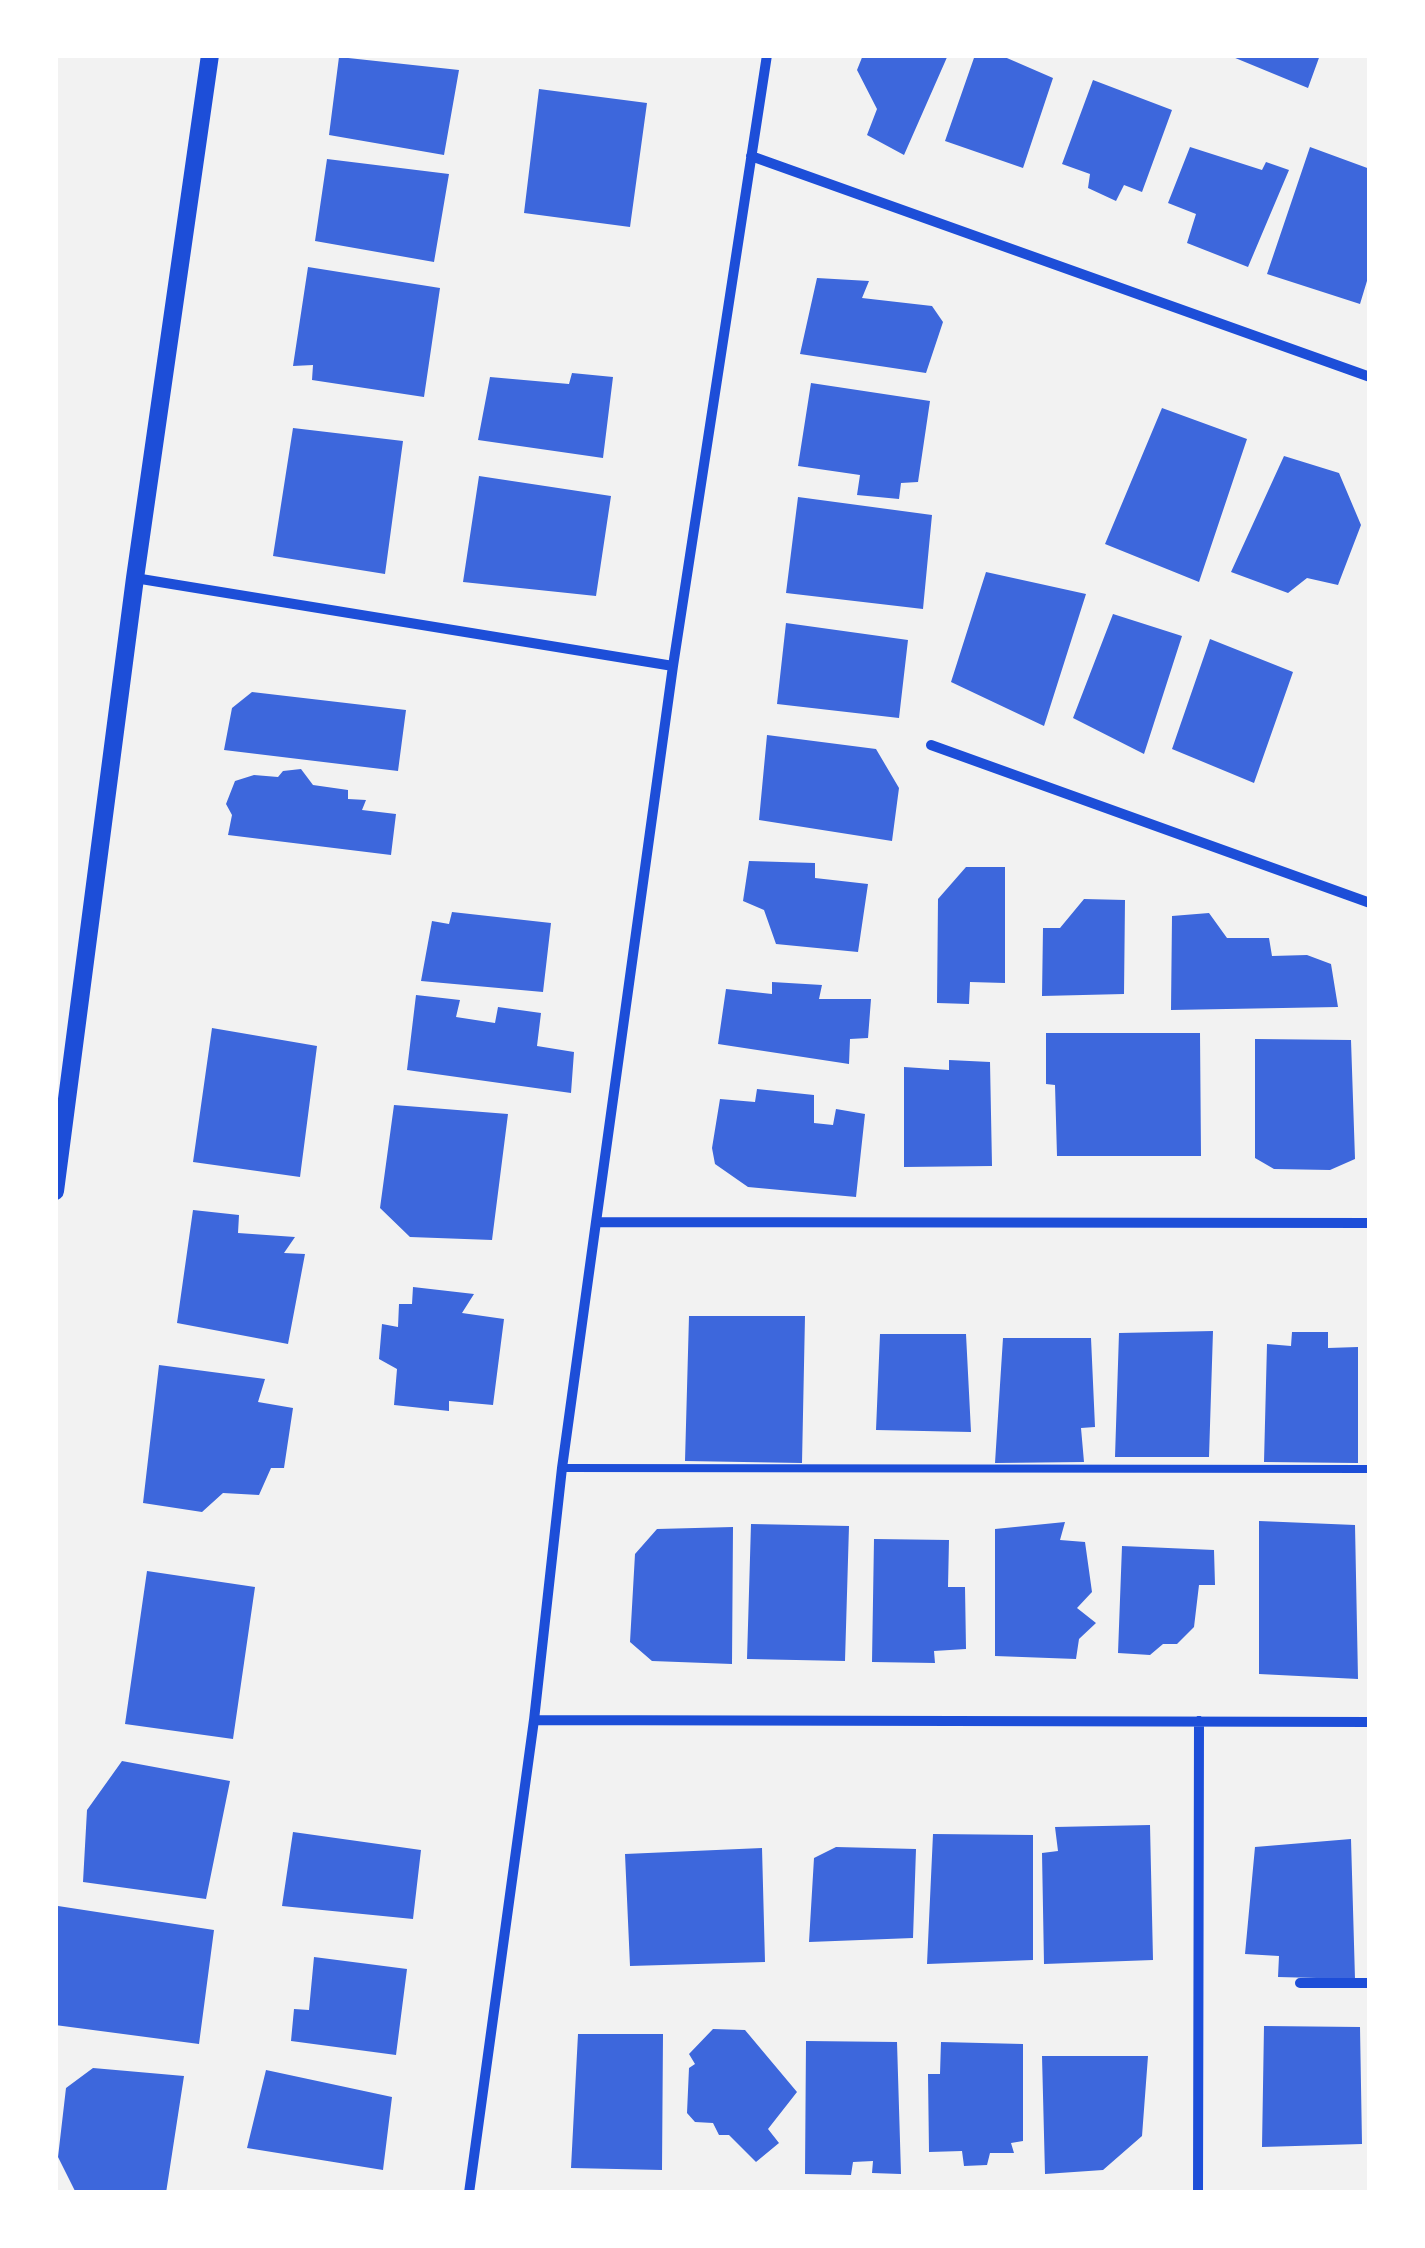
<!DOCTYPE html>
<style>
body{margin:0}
#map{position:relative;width:1425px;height:2248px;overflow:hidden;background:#f2f2f2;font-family:"Titillium Web",sans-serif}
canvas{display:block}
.frame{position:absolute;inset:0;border:58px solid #fff;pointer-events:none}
</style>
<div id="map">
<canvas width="1425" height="2248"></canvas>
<div class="frame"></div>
</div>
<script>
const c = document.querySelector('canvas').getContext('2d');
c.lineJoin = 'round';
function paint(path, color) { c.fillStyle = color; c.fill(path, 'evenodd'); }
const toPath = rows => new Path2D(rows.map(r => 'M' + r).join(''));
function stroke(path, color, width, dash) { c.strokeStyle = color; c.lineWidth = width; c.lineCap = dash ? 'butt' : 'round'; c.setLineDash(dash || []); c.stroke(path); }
paint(toPath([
 [863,55,948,55,904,155,867,135,877,109,857,70],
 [975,55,1000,55,1053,78,1023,168,945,141],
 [1228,55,1320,55,1308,88],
 [339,57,459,70,444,155,329,135],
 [1093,80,1172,110,1142,192,1124,185,1116,201,1088,188,1090,174,1062,164],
 [539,89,647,103,630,227,524,213],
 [1190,147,1262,170,1266,162,1289,170,1248,267,1187,243,1196,214,1168,203],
 [1310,147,1370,169,1370,271,1360,304,1267,274],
 [327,159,449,174,434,262,315,241],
 [308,267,440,288,424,397,312,380,313,365,293,366],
 [817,278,869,281,862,298,932,306,943,322,926,373,800,354],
 [572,373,613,377,603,458,478,440,490,377,569,384],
 [811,383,930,401,918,482,901,483,899,499,857,495,860,475,798,466],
 [1162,408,1247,439,1199,582,1105,544],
 [293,428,403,441,385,574,273,556],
 [1284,456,1339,473,1361,525,1338,585,1307,578,1288,593,1231,572],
 [479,476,611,496,596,596,463,582],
 [798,497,932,515,923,609,786,593],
 [986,572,1086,594,1044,726,951,682],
 [1113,614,1182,636,1144,754,1073,718],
 [786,623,908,640,899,718,777,704],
 [1210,639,1293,672,1254,783,1172,749],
 [252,692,406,710,398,771,224,750,232,708],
 [767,735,876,749,899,788,892,841,759,820],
 [301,769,313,785,348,790,348,799,366,800,362,810,396,814,391,855,228,835,232,815,226,804,235,781,254,775,278,777,283,771],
 [749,861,815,863,815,878,868,884,858,952,776,944,764,910,743,901],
 [966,867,1005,867,1005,983,970,982,969,1004,937,1003,938,899],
 [1084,899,1125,900,1124,994,1042,996,1043,928,1060,928],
 [452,912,551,923,543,992,421,981,432,921,449,924],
 [1209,913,1227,938,1269,938,1272,956,1307,955,1331,964,1338,1007,1171,1010,1172,916],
 [772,982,822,985,819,999,871,999,868,1038,850,1039,849,1064,718,1044,726,989,772,994],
 [416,995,460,1000,456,1017,495,1023,498,1007,541,1013,537,1046,574,1052,571,1093,407,1070],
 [212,1028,317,1046,300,1177,193,1162],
 [1046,1033,1200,1033,1201,1156,1057,1156,1055,1085,1046,1084],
 [1255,1039,1351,1040,1355,1159,1330,1170,1274,1169,1255,1158],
 [949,1060,990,1062,992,1166,904,1167,904,1067,949,1070],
 [757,1089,814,1095,814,1123,833,1125,836,1109,865,1114,856,1197,748,1187,715,1164,712,1148,720,1099,755,1102],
 [394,1105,508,1114,492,1240,410,1237,380,1208],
 [193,1210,239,1215,238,1233,295,1237,284,1253,305,1254,288,1344,177,1323],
 [413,1287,474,1294,462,1313,504,1319,493,1405,449,1401,449,1411,394,1405,397,1369,379,1359,382,1324,398,1327,399,1304,412,1304],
 [689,1316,805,1316,802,1463,685,1461],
 [1213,1331,1209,1457,1115,1457,1119,1333],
 [1292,1332,1328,1332,1328,1348,1358,1347,1358,1463,1264,1462,1267,1344,1291,1346],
 [880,1334,966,1334,971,1432,876,1430],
 [1003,1338,1091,1338,1095,1427,1081,1428,1084,1462,995,1463],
 [159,1365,265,1379,258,1402,293,1408,284,1468,271,1468,259,1495,223,1493,202,1512,143,1503],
 [1259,1521,1355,1525,1358,1679,1259,1674],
 [1065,1522,1060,1540,1085,1542,1092,1592,1077,1608,1096,1623,1079,1639,1076,1659,995,1656,995,1529],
 [751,1524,849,1526,845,1661,747,1659],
 [733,1527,732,1664,652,1661,630,1642,635,1554,657,1529],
 [874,1539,949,1540,948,1587,965,1587,966,1649,934,1651,935,1663,872,1662],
 [1122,1546,1214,1550,1215,1585,1199,1585,1194,1627,1177,1644,1163,1644,1150,1655,1118,1653],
 [147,1571,255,1587,233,1739,125,1724],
 [122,1761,230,1781,206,1899,83,1882,87,1810],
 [1150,1825,1153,1960,1044,1964,1042,1853,1058,1851,1055,1827],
 [293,1832,421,1850,413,1919,282,1906],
 [933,1834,1033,1835,1033,1960,927,1964],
 [1351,1839,1355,1979,1278,1977,1279,1956,1245,1954,1255,1847],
 [836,1847,916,1849,913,1938,809,1942,814,1858],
 [762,1848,765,1962,630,1966,625,1854],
 [58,1906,214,1930,199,2044,55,2025,55,1935],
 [314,1957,407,1969,396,2055,291,2041,294,2009,309,2010],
 [1264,2026,1360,2027,1362,2144,1262,2147],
 [713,2029,745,2030,797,2092,768,2129,779,2143,756,2162,729,2135,719,2135,713,2123,695,2122,687,2113,689,2068,695,2064,689,2054],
 [578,2034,663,2034,662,2170,571,2168],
 [806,2041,897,2042,901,2174,872,2173,873,2161,853,2162,851,2175,805,2174],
 [941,2042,1023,2044,1023,2141,1011,2143,1014,2153,990,2153,987,2165,964,2166,962,2151,929,2152,928,2074,940,2074],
 [1042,2056,1148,2056,1142,2136,1103,2170,1045,2174],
 [93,2068,184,2076,166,2193,76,2193,58,2157,66,2088],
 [266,2070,392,2097,383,2170,247,2148]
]), '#3d67dc');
stroke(toPath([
 [562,1468,1370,1469]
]), '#1d4ed8', 8);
stroke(toPath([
 [751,156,1370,377],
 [135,578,673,666],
 [931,745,1370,903],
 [596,1222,1370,1223],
 [534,1720,1370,1722],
 [1300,1983,1370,1983],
 [469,2193,534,1720,562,1468,596,1222,673,666,767,55],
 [1198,2193,1199,1721]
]), '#1d4ed8', 10);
stroke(toPath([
 [55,1191,135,578,210,55]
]), '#1d4ed8', 18);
</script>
